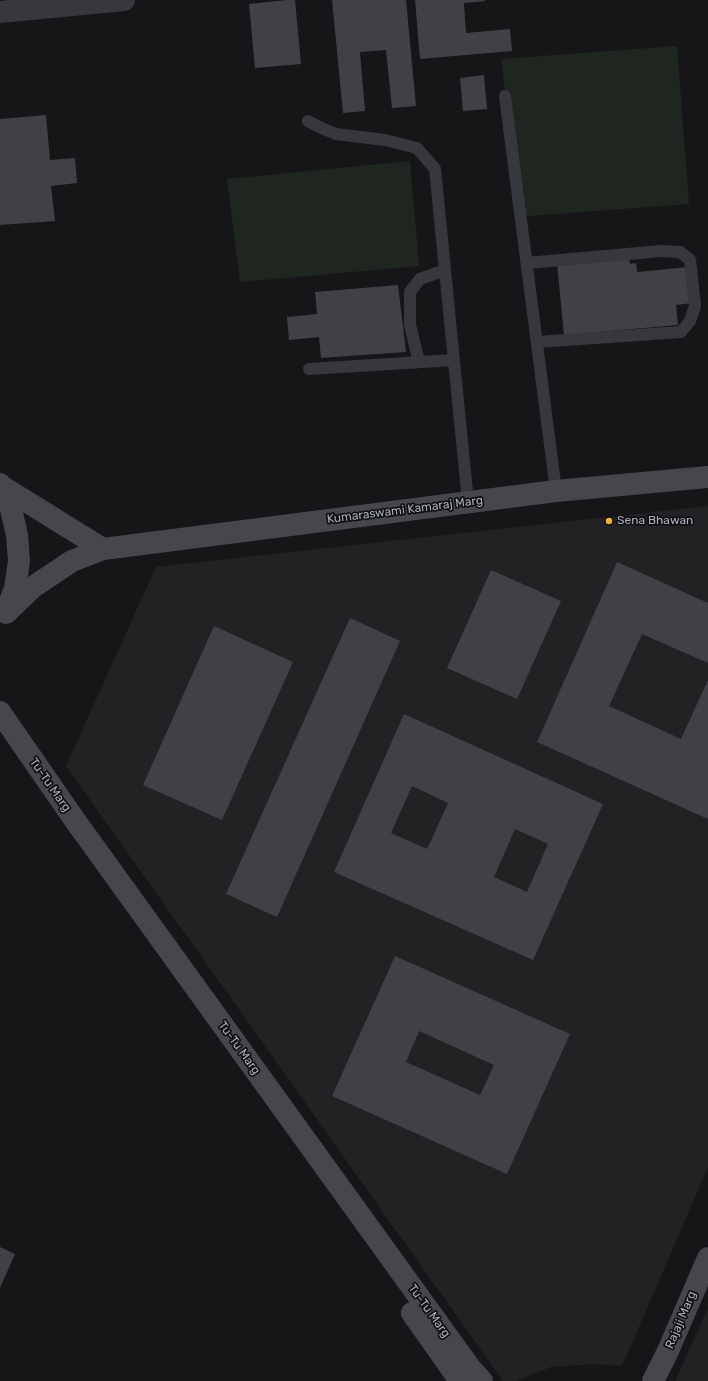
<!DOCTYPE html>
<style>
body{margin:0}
canvas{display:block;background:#161618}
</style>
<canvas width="708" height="1381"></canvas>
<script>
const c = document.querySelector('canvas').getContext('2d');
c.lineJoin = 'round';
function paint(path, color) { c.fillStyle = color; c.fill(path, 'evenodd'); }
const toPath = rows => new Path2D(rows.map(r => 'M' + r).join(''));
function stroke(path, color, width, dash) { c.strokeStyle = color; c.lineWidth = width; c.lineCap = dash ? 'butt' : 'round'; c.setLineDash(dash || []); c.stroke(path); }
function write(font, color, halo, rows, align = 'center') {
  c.font = font + ' Rubik,sans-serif'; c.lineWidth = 3.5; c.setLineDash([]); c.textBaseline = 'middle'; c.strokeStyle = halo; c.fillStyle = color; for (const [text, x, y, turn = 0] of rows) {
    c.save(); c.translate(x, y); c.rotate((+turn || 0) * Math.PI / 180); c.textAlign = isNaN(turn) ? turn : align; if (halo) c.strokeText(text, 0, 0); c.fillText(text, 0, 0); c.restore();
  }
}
paint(toPath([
 [708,506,708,1167,622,1366,594,1364,551,1367,515,1381,503,1381,66,766,156,567],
 [708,1308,708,1381,675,1381]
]), '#222225');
paint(toPath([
 [677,46,689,204,515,217,502,59],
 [410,161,419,266,240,282,227,179]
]), '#1e261f');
paint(toPath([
 [287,0,295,0,301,64,255,68,249,4],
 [332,0,406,0,416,106,392,108,386,50,360,52,365,111,343,113],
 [415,0,485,0,485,1,464,3,466,33,510,29,512,51,420,59],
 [484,75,487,109,463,111,460,78],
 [46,115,50,160,75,158,77,183,51,186,55,221,0,225,0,119],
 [629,257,630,264,636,263,637,272,689,267,692,303,676,305,678,325,564,335,557,263],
 [398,285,406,352,321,358,319,337,289,340,287,317,317,314,315,292],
 [617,562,708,603,708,663,642,634,609,706,681,739,708,680,708,819,537,742],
 [491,570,561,601,517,699,447,668],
 [350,618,400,641,277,917,226,894],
 [214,626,293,662,222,820,143,785],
 [404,714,603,804,533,960,334,872],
 [412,786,448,803,427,849,391,833],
 [515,829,548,844,527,892,494,877],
 [395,956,570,1034,507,1174,332,1096],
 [419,1031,494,1065,480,1095,406,1062],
 [0,1247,15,1254,0,1288]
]), '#404145');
stroke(toPath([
 [505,96,556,491],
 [308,121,319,127,336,134,385,140,417,148,435,169,468,502],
 [527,263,661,251,680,252,690,260,695,306,690,321,681,332,537,342],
 [419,362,410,325,410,292,420,279,445,270],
 [309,369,454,360]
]), '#37383d', 12);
stroke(toPath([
 [0,12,124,0]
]), '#37383d', 22);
stroke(toPath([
 [0,484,11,509,17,535,19,561,15,588,7,610],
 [0,485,103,549],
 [6,613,33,587,72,561,103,549,556,491,708,477],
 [0,712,74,819,471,1369,482,1381],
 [412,1313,460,1381],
 [653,1381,668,1351,708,1258]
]), '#45474d', 22);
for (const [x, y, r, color] of [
 [609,521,4,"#f2b134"]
]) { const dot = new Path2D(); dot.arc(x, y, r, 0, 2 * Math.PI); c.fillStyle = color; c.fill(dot); stroke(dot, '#111113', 1.5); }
write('12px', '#a8adb8', '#111113', [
 ["Kumaraswami Kamaraj Marg",405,510,-7],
 ["Tu-Tu Marg",50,785,55],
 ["Tu-Tu Marg",239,1048,54],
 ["Tu-Tu Marg",429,1311,54],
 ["Rajaji Marg",681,1320,-67]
]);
write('12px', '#a8adb8', '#111113', [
 ["Sena Bhawan",617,521]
], 'left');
</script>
